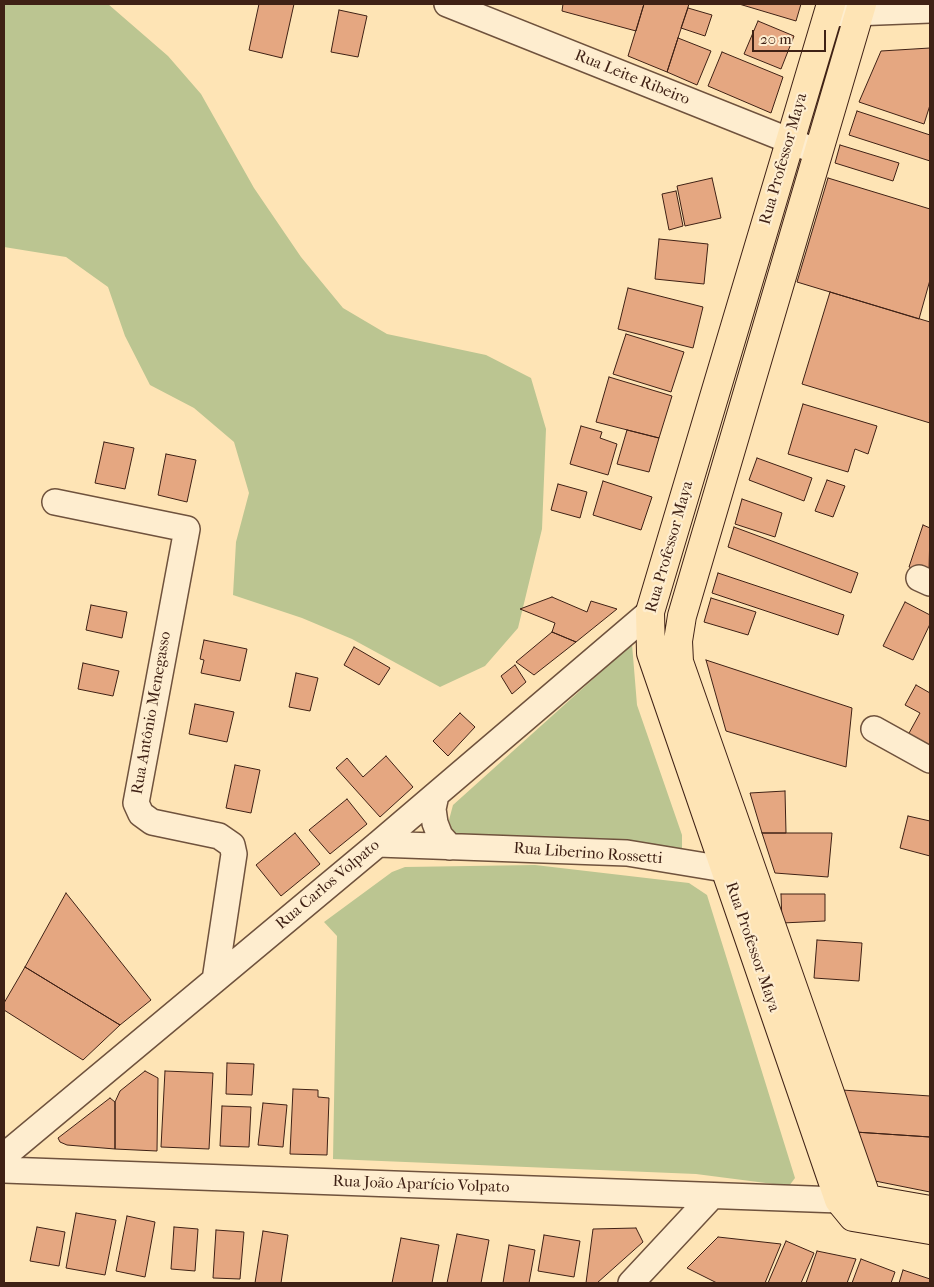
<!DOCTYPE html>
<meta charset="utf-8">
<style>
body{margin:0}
#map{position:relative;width:934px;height:1287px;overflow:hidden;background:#fee4b5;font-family:"IM FELL French Canon",serif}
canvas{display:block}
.frame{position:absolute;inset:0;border:5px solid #3f2115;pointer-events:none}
.scale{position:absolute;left:752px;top:30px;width:74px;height:22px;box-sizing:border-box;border:2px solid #3f2115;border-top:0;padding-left:6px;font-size:15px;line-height:18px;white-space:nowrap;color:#3f2115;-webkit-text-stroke:4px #feedcf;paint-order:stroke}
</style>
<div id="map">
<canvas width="934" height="1287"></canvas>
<div class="frame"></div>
<div class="scale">20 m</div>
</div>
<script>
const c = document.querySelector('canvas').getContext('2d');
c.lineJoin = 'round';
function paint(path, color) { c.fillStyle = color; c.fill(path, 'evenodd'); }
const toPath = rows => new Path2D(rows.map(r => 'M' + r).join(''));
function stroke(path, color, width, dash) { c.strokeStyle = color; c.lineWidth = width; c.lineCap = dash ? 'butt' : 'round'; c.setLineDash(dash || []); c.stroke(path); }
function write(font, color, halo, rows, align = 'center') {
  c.font = font + ' "IM FELL French Canon",serif'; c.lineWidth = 4.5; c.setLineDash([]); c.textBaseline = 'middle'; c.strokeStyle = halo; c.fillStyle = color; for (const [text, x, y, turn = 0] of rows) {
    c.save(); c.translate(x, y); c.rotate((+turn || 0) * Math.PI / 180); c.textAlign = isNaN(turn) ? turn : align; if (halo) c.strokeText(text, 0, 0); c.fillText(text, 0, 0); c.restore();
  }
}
paint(toPath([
 [4,4,108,4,168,56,201,94,254,188,301,257,343,308,387,334,486,355,531,378,546,429,542,529,518,628,485,666,440,687,352,639,302,618,233,595,236,542,249,493,234,442,194,408,150,385,125,336,108,287,66,257,4,247],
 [632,644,637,705,682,835,682,850,588,838,460,837,453,834,449,820,453,805],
 [535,865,689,883,707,895,795,1178,789,1186,696,1174,333,1159,337,936,324,922,392,872,405,867]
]), '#bbc591');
const building = toPath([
 [259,4,294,4,282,58,249,50,259,4],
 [563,4,644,4,636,31,562,11,563,4],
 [644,4,689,4,667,72,628,56,644,4],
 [739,4,801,4,796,21,739,4],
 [688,8,712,15,705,36,681,28,688,8],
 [339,10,367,16,358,57,331,52,339,10],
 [758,21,794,36,781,69,744,54,758,21],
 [678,38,711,51,697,85,667,72,678,38],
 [930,48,930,105,924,124,859,102,881,51,930,48],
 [722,52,783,77,771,113,708,86,722,52],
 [857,111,930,135,930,161,849,135,857,111],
 [840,145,899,163,893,181,835,163,840,145],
 [712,178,721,218,685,226,677,186,712,178],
 [828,178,930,209,930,280,919,319,797,282,828,178],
 [676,191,683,226,669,230,662,194,676,191],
 [659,239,708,244,704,284,655,279,659,239],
 [628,288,703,307,693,348,618,329,628,288],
 [830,292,930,322,930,423,802,384,830,292],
 [626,334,684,352,671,392,613,374,626,334],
 [609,377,672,396,659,438,596,422,609,377],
 [803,404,877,426,868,454,855,449,848,472,788,454,803,404],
 [581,426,602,432,600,438,617,444,608,475,570,464,581,426],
 [627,430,659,438,649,472,617,464,627,430],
 [104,442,134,448,125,489,95,483,104,442],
 [166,454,196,460,187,502,158,495,166,454],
 [757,458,812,478,804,501,749,480,757,458],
 [827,480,845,486,833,517,815,511,827,480],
 [603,481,652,497,641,530,593,515,603,481],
 [558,484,587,492,580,518,551,510,558,484],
 [742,499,782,513,775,537,735,524,742,499],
 [923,525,930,528,929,573,909,567,923,525],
 [734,527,858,573,851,593,728,547,734,527],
 [718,573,844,615,838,635,712,593,718,573],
 [552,597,587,612,591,601,617,609,576,642,552,632,555,623,520,609,552,597],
 [711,598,756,612,748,635,704,622,711,598],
 [905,602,930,615,930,624,913,660,883,646,905,602],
 [91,605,127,612,122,638,86,630,91,605],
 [552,632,576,642,534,675,516,662,552,632],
 [204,640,247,649,240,681,201,673,204,660,200,659,204,640],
 [354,647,390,668,379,685,344,665,354,647],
 [706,660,852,708,846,767,726,731,706,660],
 [83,663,119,671,113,696,78,689,83,663],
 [515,665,526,682,512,694,501,676,515,665],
 [296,673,318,678,310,711,289,707,296,673],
 [916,685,930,693,930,746,908,735,920,713,905,705,916,685],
 [195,704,234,712,227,742,189,734,195,704],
 [460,713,475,727,448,756,433,741,460,713],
 [386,756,413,787,380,817,336,768,347,758,363,777,386,756],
 [235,765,260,770,251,813,226,808,235,765],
 [785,791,786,833,762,833,750,793,785,791],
 [347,799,367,824,330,854,309,830,347,799],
 [908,816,930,821,930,856,900,848,908,816],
 [295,833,320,864,281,896,256,865,295,833],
 [762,833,832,833,828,877,775,873,762,833],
 [66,893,151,1000,120,1025,25,967,66,893],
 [781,894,825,894,825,921,782,923,781,894],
 [817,940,862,943,859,981,814,978,817,940],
 [25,967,120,1025,83,1060,4,1010,4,1003,25,967],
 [227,1063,254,1064,252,1095,226,1094,227,1063],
 [145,1071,158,1078,157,1151,115,1149,115,1102,120,1091,145,1071],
 [165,1071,213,1073,209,1149,161,1147,165,1071],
 [293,1089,318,1090,318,1097,329,1098,327,1155,290,1154,293,1089],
 [842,1090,930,1096,930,1137,855,1132,842,1090],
 [110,1098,115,1102,115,1149,67,1145,60,1142,58,1138,110,1098],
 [263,1103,287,1105,283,1147,258,1145,263,1103],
 [222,1106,251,1107,249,1147,220,1146,222,1106],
 [855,1132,930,1137,930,1192,870,1180,855,1132],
 [76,1213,116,1220,105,1275,66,1268,76,1213],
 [127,1216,155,1222,145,1277,116,1271,127,1216],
 [37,1227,65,1232,59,1266,30,1261,37,1227],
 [174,1227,198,1229,195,1271,171,1269,174,1227],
 [636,1228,643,1242,597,1283,586,1283,593,1229,636,1228],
 [216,1230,244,1232,240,1279,213,1278,216,1230],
 [263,1231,288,1235,281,1283,255,1283,263,1231],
 [457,1234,489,1240,481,1283,447,1283,457,1234],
 [544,1235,580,1241,574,1277,538,1271,544,1235],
 [718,1237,781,1244,765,1283,717,1283,687,1268,718,1237],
 [401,1238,439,1245,432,1283,392,1283,401,1238],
 [786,1241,814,1253,801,1283,768,1283,786,1241],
 [509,1245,535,1250,529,1283,503,1283,509,1245],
 [817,1251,856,1259,847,1283,806,1283,817,1251],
 [861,1259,895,1272,891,1283,852,1283,861,1259],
 [903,1270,930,1279,930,1283,899,1283,903,1270]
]);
paint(building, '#e5a781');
stroke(building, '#3f2115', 1);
const minor = toPath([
 [447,4,818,152],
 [828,14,930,10],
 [55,502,187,529,136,803,141,814,152,822,219,836,232,845,234,854,215,980],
 [919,578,930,583],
 [874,729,930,760],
 [436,795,433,809,435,823,440,836,450,847],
 [378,844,627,853,724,869],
 [4,1156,378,844,650,612],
 [4,1170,839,1200],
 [631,1283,712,1196]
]);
const major = toPath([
 [831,4,650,612,651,653,839,1200,853,1217,930,1230],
 [862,4,682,616,678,641,679,662,867,1199],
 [850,1199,867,1199,930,1210]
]);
stroke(minor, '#6f523d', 28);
stroke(major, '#3f2115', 30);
stroke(minor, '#feedcf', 25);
stroke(major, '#fee4b5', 28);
write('16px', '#3f2115', '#feedcf', [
 ["Rua Leite Ribeiro",632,78,22],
 ["Rua Professor Maya",784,159,-74],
 ["Rua Professor Maya",670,547,-74],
 ["Rua Antônio Menegasso",152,713,-80],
 ["Rua Liberino Rossetti",588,854,4],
 ["Rua Carlos Volpato",328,885,-40],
 ["Rua Professor Maya",752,947,71],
 ["Rua João Aparício Volpato",421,1185,2]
]);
</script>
